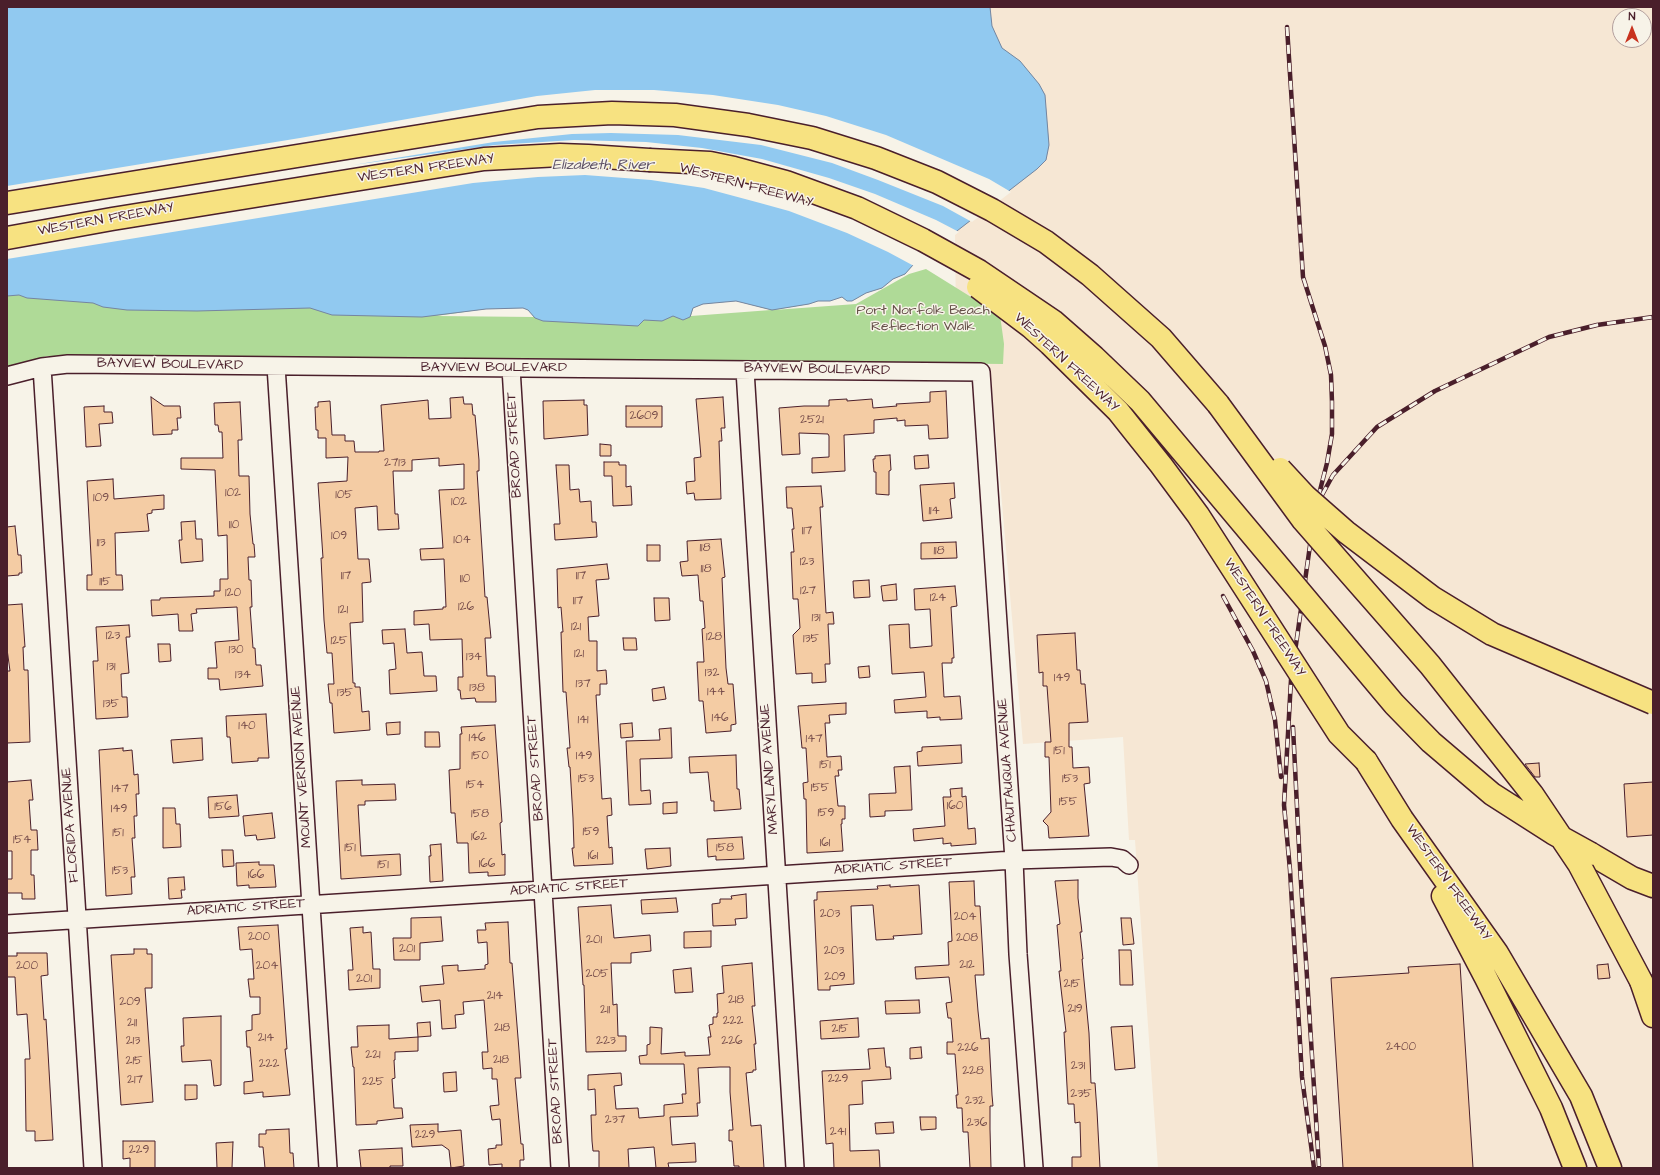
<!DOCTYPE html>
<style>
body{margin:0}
#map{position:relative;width:1660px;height:1175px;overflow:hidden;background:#f7f3e8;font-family:"Architects Daughter",sans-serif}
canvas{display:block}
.frame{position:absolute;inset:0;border:8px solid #4a1f2b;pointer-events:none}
.north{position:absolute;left:1612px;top:8px;width:40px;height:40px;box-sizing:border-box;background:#f7f3e8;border:1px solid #b29e9c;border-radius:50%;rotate:0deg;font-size:11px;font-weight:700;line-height:16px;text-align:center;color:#4a1f2b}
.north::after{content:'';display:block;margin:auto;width:14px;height:18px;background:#c8321e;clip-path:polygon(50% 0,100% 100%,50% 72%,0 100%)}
</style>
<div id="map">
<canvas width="1660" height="1175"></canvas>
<div class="frame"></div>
<div class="north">N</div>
</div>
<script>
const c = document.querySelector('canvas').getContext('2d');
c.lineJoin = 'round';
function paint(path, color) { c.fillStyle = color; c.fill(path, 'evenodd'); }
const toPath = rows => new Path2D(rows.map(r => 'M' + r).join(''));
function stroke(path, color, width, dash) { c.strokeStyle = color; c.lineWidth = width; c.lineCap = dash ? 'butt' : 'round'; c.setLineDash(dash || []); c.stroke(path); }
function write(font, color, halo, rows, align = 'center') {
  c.font = font + ' "Architects Daughter",sans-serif'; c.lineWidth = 3; c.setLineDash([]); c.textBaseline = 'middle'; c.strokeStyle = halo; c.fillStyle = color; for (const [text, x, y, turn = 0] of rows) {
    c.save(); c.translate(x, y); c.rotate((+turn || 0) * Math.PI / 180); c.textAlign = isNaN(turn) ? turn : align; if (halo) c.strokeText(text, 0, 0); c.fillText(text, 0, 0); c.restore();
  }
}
paint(toPath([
 [990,7,1653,7,1653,1168,1158,1168,1135,840,1129,840,1123,737,1023,744,989,354,956,321,955,232,1037,169,1039,84,1020,61,1002,48,992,26],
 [1620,16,1644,16,1644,40,1620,40]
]), '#f6e7d4');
paint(toPath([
 [990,7,992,26,1002,48,1020,61,1039,84,1045,95,1049,145,1046,160,1037,169,913,265,905,274,893,279,882,288,866,293,852,301,847,301,842,297,830,301,818,301,809,304,774,310,856,304,909,274,926,269,1000,315,1004,344,1003,364,210,356,47,356,7,367,7,236,984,34],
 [736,301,771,310,691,316,693,308,703,304],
 [523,308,528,310,534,317,436,316,486,309]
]), '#afda97');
const water = toPath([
 [7,7,990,7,992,26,1002,48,1020,61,1039,84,1045,95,1049,145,1046,160,1037,169,913,265,905,274,893,279,882,288,866,293,852,301,847,301,842,297,830,301,818,301,809,304,772,310,736,301,703,304,693,308,690,317,683,320,673,316,662,321,644,320,638,326,543,321,535,318,528,310,523,308,486,309,422,317,332,315,310,308,197,311,127,310,103,307,93,303,27,298,19,295,7,296,7,7]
]);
paint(water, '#91c9f0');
stroke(water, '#7585a1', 1);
paint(toPath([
 [595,90,654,90,713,95,778,105,826,116,886,135,989,179,1011,192,972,222,943,206,878,180,832,163,761,145,678,135,611,133,572,134,494,142,353,165,495,145,574,140,646,142,702,148,762,159,829,178,875,194,936,220,959,232,914,266,888,252,847,233,789,211,760,203,704,188,651,180,585,175,538,177,473,183,7,259,7,186,300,138,537,96]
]), '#f7f3e8');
const building = toPath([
 [946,391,948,438,929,439,928,425,905,426,905,420,897,421,897,418,874,420,874,433,844,435,845,471,812,473,812,458,829,457,829,436,828,434,799,433,800,454,782,455,779,408,804,406,829,406,829,400,847,399,847,401,872,399,873,408,897,406,896,404,930,402,930,392,946,391],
 [151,397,164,406,180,406,181,418,177,418,178,430,172,430,172,434,153,435,151,397],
 [463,397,464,404,472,404,473,415,475,415,479,460,479,471,477,471,483,565,485,597,487,597,491,638,485,638,487,676,495,676,496,702,476,702,475,698,461,699,460,690,458,690,458,677,463,677,462,639,430,640,429,624,414,625,414,611,443,609,443,607,446,607,444,559,421,560,420,549,443,548,439,490,464,489,464,464,439,466,439,458,412,460,412,471,393,471,395,514,398,514,399,529,378,530,377,506,355,508,358,559,369,559,371,582,362,583,363,622,350,623,353,683,355,683,355,687,360,687,362,712,369,711,370,730,334,733,332,703,330,703,328,684,334,684,332,653,327,653,324,620,321,558,323,558,318,483,347,481,348,457,326,458,326,438,318,438,318,430,316,430,315,407,318,407,318,402,330,401,332,435,345,435,345,441,354,441,355,452,379,452,379,451,384,451,381,405,428,400,429,419,451,418,450,398,463,397],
 [723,397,725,428,721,428,722,441,719,441,721,499,695,500,694,493,687,494,686,482,695,481,694,458,701,457,696,399,723,397],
 [584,400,584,405,587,405,588,435,544,439,543,401,584,400],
 [240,402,242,440,238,440,239,476,249,476,250,514,253,544,254,544,255,557,248,557,249,580,251,580,252,607,250,607,253,648,255,648,256,665,261,665,263,686,220,690,219,679,208,679,208,668,217,668,215,642,239,640,237,607,196,609,197,613,191,614,193,631,179,631,178,614,152,616,151,600,160,600,160,598,214,596,214,591,220,591,220,579,228,579,227,535,218,536,215,470,181,469,181,458,223,458,222,432,219,432,218,425,215,425,214,403,240,402],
 [104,406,104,412,112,412,113,423,99,424,101,446,86,447,84,407,104,406],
 [626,406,662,406,662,427,626,427,626,406],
 [600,444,611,445,611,456,600,456,600,444],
 [890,455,891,470,889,471,889,495,876,494,876,472,874,472,873,459,875,459,875,456,890,455],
 [928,455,929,468,915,469,914,456,928,455],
 [604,462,619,462,619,465,626,465,626,487,631,486,632,505,613,506,612,476,604,476,604,462],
 [556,465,569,465,570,490,579,489,580,502,591,501,592,522,596,522,597,537,555,540,554,524,560,524,556,465],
 [113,479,114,499,164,495,164,509,152,510,152,513,147,514,149,531,115,533,116,575,122,575,123,590,87,590,87,575,92,575,87,481,113,479],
 [954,483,955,498,950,499,952,518,923,521,920,485,954,483],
 [821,486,823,507,820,507,826,613,833,612,834,624,828,624,830,664,825,664,826,682,812,683,812,673,796,674,793,635,800,628,798,599,793,599,791,552,794,552,792,529,794,529,792,508,787,508,786,487,821,486],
 [195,521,196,539,202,539,203,561,181,563,179,540,182,540,181,522,195,521],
 [15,526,18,555,21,555,22,573,19,573,19,575,7,576,7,527,15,526],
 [721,539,725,577,722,578,726,668,728,684,733,684,736,724,731,725,731,731,706,733,703,701,699,701,697,662,704,662,702,629,705,628,703,601,700,601,698,575,682,576,680,562,688,561,687,541,721,539],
 [956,542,957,558,921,559,921,543,956,542],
 [647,545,660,545,660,561,647,561,647,545],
 [607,564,609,579,596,580,599,616,588,617,589,641,597,641,597,671,606,670,607,684,600,684,600,695,596,695,602,799,611,798,612,815,607,816,609,848,612,847,613,864,574,866,572,848,574,848,573,818,570,767,569,767,567,748,570,748,566,692,563,692,561,632,563,632,561,607,558,608,557,569,607,564],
 [869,580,870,597,854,598,853,581,869,580],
 [896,584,897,600,883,601,881,586,896,584],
 [955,586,957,606,951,607,954,658,952,658,952,663,942,663,944,697,960,696,962,719,940,720,940,717,927,718,927,711,895,713,894,700,926,697,924,672,892,674,889,625,909,624,910,648,932,646,930,609,915,610,914,589,955,586],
 [654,598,669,598,670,620,655,621,654,598],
 [22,604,25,647,23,647,24,670,28,670,30,742,7,743,7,671,10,671,7,649,7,605,22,604],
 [129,625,130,637,126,637,129,673,121,674,122,697,127,697,128,717,96,719,93,661,98,661,96,627,129,625],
 [405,629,407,653,422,652,424,676,436,676,437,691,390,694,389,670,396,669,394,643,383,644,382,630,405,629],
 [1075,633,1077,670,1080,670,1081,684,1085,684,1088,722,1069,723,1069,747,1072,747,1073,768,1089,767,1090,783,1084,784,1089,836,1049,838,1048,826,1043,821,1051,812,1049,757,1045,757,1045,742,1051,742,1047,686,1043,686,1043,672,1039,673,1037,635,1075,633],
 [623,638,636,638,637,650,624,650,623,638],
 [158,644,170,644,171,661,159,662,158,644],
 [869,666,870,677,859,678,858,667,869,666],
 [664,687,666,699,653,701,652,689,664,687],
 [846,703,846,714,829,715,830,723,825,723,827,757,841,756,842,770,838,770,839,776,835,776,838,806,845,806,845,819,842,819,842,824,841,824,843,851,807,853,806,799,804,799,803,783,808,782,806,748,802,748,798,706,846,703],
 [266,714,269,758,258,758,258,761,232,763,230,737,227,737,226,716,266,714],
 [400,722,400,734,387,735,386,723,400,722],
 [632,723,633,737,621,738,620,724,632,723],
 [495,725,502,822,500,823,502,855,505,854,505,875,488,876,488,872,469,873,468,843,457,843,455,813,451,813,449,770,460,769,460,734,462,734,461,727,495,725],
 [671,728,672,758,640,759,641,791,650,790,651,804,629,805,626,741,660,740,659,729,671,728],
 [425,732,439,732,440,747,425,747,425,732],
 [202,738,203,760,173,763,171,740,202,738],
 [961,745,962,763,918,766,917,752,922,751,922,747,961,745],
 [123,748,123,751,132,750,134,775,138,774,139,794,136,794,137,816,134,816,135,838,132,838,135,877,131,877,132,894,106,896,99,750,123,748],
 [736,755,737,789,739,789,741,809,714,811,714,801,711,801,708,772,690,773,689,757,736,755],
 [1539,763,1540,777,1535,777,1525,764,1539,763],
 [910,766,912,810,885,811,885,816,870,817,869,794,896,793,894,767,910,766],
 [31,780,33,800,29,800,31,830,37,830,38,850,31,850,31,875,34,875,35,899,22,899,22,893,7,893,7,879,12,879,12,851,7,851,7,782,31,780],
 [362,780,362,785,395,784,396,800,365,801,365,805,358,805,361,856,400,854,401,875,341,879,336,781,362,780],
 [1653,782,1653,835,1627,837,1624,784,1653,782],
 [962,788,962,797,966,796,968,829,975,828,976,844,951,846,951,843,943,844,943,838,914,841,913,829,945,826,943,797,951,797,950,789,962,788],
 [237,795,239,816,209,818,208,797,237,795],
 [677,802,677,813,663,814,663,803,677,802],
 [163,808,175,808,176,824,180,824,181,847,163,848,163,808],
 [272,813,275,838,257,840,256,835,245,836,243,816,272,813],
 [742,837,744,859,716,860,716,856,708,857,707,839,742,837],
 [441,844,443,881,430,882,429,856,431,856,430,845,441,844],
 [670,848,671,866,647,869,645,849,670,848],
 [222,850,233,850,234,866,223,867,222,850],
 [259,862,259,865,274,865,276,887,249,888,249,885,237,886,236,863,259,862],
 [184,877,185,890,181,890,182,898,169,899,168,878,184,877],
 [1078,880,1078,898,1082,932,1080,932,1083,959,1082,959,1089,1033,1091,1083,1095,1083,1097,1111,1100,1168,1072,1168,1072,1157,1081,1157,1080,1122,1075,1123,1074,1104,1068,1104,1064,1032,1066,1032,1059,971,1061,971,1057,925,1060,924,1055,881,1078,880],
 [974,881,975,906,980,906,984,975,975,975,978,1011,981,1039,989,1038,992,1095,993,1106,990,1106,990,1129,991,1168,970,1168,968,1132,963,1132,962,1108,957,1108,956,1095,958,1095,955,1054,947,1054,947,1042,953,1042,951,1018,948,1018,946,1003,952,1002,949,977,916,979,915,967,949,965,948,942,952,941,949,882,974,881],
 [890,885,890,887,919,885,922,934,893,936,894,939,876,940,873,905,851,906,854,984,830,986,830,990,818,990,814,900,817,900,817,892,878,889,877,886,890,885],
 [746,894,747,918,735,919,736,925,713,926,712,904,720,903,720,899,732,899,731,896,746,894],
 [676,898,678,912,642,914,641,900,676,898],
 [611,905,614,938,650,935,651,951,631,953,631,963,611,963,613,1005,617,1004,618,1036,626,1036,626,1051,586,1052,584,985,583,985,578,907,611,905],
 [441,917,443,941,420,943,420,960,394,960,393,938,411,938,411,918,441,917],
 [1121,918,1131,918,1134,944,1123,945,1121,918],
 [508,922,510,963,512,963,519,1050,521,1078,515,1078,521,1144,523,1144,524,1160,520,1160,520,1168,502,1168,502,1164,489,1165,488,1149,496,1148,496,1145,502,1145,500,1119,492,1120,490,1106,499,1105,497,1079,492,1079,492,1068,483,1069,482,1052,488,1052,484,1000,463,1002,464,1014,455,1015,456,1028,442,1029,440,1000,422,1002,420,986,444,984,442,966,458,965,458,971,485,969,485,965,488,964,487,942,478,943,477,930,486,930,485,923,508,922],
 [278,925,287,1049,285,1049,290,1095,263,1097,263,1092,244,1094,244,1082,253,1081,250,1047,247,1047,246,1031,252,1030,252,1015,260,1014,260,997,250,997,250,996,248,979,254,979,252,949,240,950,238,927,278,925],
 [363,927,363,933,371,932,373,969,380,969,380,988,349,990,348,970,353,970,350,928,363,927],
 [711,931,711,947,684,948,684,932,711,931],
 [134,949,147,949,147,954,152,954,152,988,145,988,153,1102,121,1105,111,955,134,954,134,949],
 [1119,950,1131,950,1133,985,1120,985,1119,950],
 [17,953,47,953,48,975,41,976,44,1020,46,1019,48,1052,53,1140,35,1141,35,1131,26,1131,25,1059,30,1059,27,1014,17,1015,15,977,7,977,7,956,17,956,17,953],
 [752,963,755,1006,752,1006,756,1044,754,1044,756,1070,753,1070,753,1072,746,1073,751,1126,761,1125,764,1168,739,1168,739,1166,734,1166,732,1141,729,1141,729,1130,733,1130,730,1092,730,1067,720,1067,698,1068,700,1103,697,1103,698,1116,670,1117,672,1145,695,1143,696,1162,668,1163,669,1168,656,1168,654,1147,628,1149,629,1168,599,1168,599,1151,593,1151,592,1141,591,1115,596,1115,595,1089,588,1090,588,1075,621,1073,622,1085,614,1086,616,1109,638,1108,639,1118,664,1116,664,1105,683,1103,682,1094,686,1094,684,1064,640,1064,639,1056,647,1055,647,1045,650,1044,650,1027,662,1028,661,1054,685,1052,685,1056,710,1055,708,1037,711,1037,709,1025,713,1024,713,1017,717,1017,717,1013,718,1013,717,994,724,993,722,966,752,963],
 [1460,964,1473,1168,1343,1168,1331,978,1409,973,1408,967,1460,964],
 [1608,964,1610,978,1598,979,1597,965,1608,964],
 [691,968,693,992,675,993,673,970,691,968],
 [919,1000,920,1013,886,1014,885,1001,919,1000],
 [221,1016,221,1085,214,1086,211,1060,182,1062,181,1046,184,1046,183,1018,221,1016],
 [858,1018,859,1037,821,1039,820,1021,858,1018],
 [430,1022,431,1036,418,1037,417,1023,430,1022],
 [389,1025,389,1039,418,1037,418,1051,395,1052,395,1060,394,1060,395,1078,392,1079,394,1108,402,1108,403,1118,377,1121,377,1124,356,1125,354,1067,353,1067,351,1047,358,1047,357,1026,389,1025],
 [1132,1026,1135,1068,1115,1070,1111,1027,1132,1026],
 [921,1047,922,1058,910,1059,910,1048,921,1047],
 [884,1048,886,1067,890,1067,891,1079,862,1081,863,1104,849,1105,850,1151,879,1150,880,1168,834,1168,833,1143,826,1144,822,1071,870,1069,868,1049,884,1048],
 [456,1072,457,1091,444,1092,443,1073,456,1072],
 [185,1085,197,1085,197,1099,185,1100,185,1085],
 [920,1117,936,1117,936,1129,921,1130,920,1117],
 [893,1122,894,1133,876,1134,875,1123,893,1122],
 [438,1124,438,1132,461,1130,464,1166,451,1168,449,1150,442,1145,412,1147,410,1125,438,1124],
 [289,1129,290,1153,293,1153,294,1168,265,1168,263,1147,259,1147,259,1134,266,1134,266,1130,289,1129],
 [123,1141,155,1141,155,1168,130,1168,130,1158,123,1159,123,1141],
 [233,1142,232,1168,217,1168,216,1143,233,1142],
 [402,1148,403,1166,390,1166,390,1168,361,1168,359,1150,402,1148]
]);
paint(building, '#f4cca4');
stroke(building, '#4a1f2b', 1);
const minor = toPath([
 [276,366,328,1168],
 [42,367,93,1168],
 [511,368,560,1168],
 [745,370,795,1168],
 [7,376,42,367,68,364,981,372,1014,860,1018,954,1034,1168],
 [7,924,1014,860,1111,857,1122,859,1129,865]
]);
const highway = toPath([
 [7,203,538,117,612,113,675,115,748,125,812,138,876,158,937,182,992,210,1046,242,1090,275,1161,338,1218,404],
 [7,238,112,219,484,159,560,155,588,156,649,160],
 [1366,761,1402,819,1497,953,1581,1096,1610,1168],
 [1591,854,1632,878,1653,886],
 [1443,896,1486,978,1551,1108,1575,1168],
 [1641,981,1653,1016]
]);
stroke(minor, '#4a1f2b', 20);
stroke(highway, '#4a1f2b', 25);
stroke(minor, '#f7f3e8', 17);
stroke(highway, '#f7e281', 22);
const rail = toPath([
 [1287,27,1303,277,1325,346,1331,375,1332,402,1332,434,1327,463,1315,510,1291,680,1284,805,1290,870,1302,1077,1314,1168],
 [1322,495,1333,475,1377,427,1435,391,1549,337,1597,325,1653,317],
 [1223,596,1253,651,1266,681,1275,720,1281,777],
 [1293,727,1300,867,1319,1166]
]);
stroke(rail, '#4a1f2b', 4.5);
stroke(rail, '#f7f3e8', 3, [9]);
const highwayBridge = toPath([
 [649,160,710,163,734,168,786,182,857,208,923,240,979,271,1053,321,1094,357,1140,401,1394,704,1431,742,1492,794,1553,833,1591,854],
 [978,287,1031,327,1050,344,1118,411,1137,435,1161,465,1198,515,1339,734,1366,761],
 [1218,404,1303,520,1430,665,1532,794,1579,864,1641,981],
 [1280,469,1305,496,1346,532,1433,598,1492,634,1653,703]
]);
stroke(highwayBridge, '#4a1f2b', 25, []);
stroke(highwayBridge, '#f7e281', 22);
write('12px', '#744a49', null, [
 ["2609",644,416],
 ["2521",812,420],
 ["2713",395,463],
 ["102",233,493],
 ["105",344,495],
 ["109",101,498],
 ["102",459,502],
 ["114",934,511],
 ["110",234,525],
 ["117",807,531],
 ["109",339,536],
 ["104",462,540],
 ["113",101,543],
 ["118",705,548],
 ["118",939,551],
 ["123",807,562],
 ["118",706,569],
 ["117",346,576],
 ["117",581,576],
 ["110",465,579],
 ["115",105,582],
 ["127",808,591],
 ["120",233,593],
 ["124",938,598],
 ["117",578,601],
 ["126",466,607],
 ["121",343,610],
 ["131",816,618],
 ["121",576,627],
 ["123",113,636],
 ["128",714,637],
 ["135",811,639],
 ["125",339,641],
 ["130",236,650],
 ["121",579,654],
 ["134",474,657],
 ["131",111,667],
 ["132",712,673],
 ["134",243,675],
 ["149",1062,678],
 ["137",583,684],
 ["138",477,688],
 ["144",716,692],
 ["135",345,693],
 ["135",111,704],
 ["146",720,718],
 ["141",583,720],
 ["140",247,726],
 ["146",477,738],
 ["147",814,739],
 ["151",1059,751],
 ["150",480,756],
 ["149",584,756],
 ["151",825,765],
 ["153",586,779],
 ["153",1070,779],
 ["154",475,785],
 ["155",820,788],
 ["147",120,789],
 ["155",1068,802],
 ["160",955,806],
 ["156",223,807],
 ["149",119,809],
 ["159",826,813],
 ["158",480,814],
 ["159",591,832],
 ["151",118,833],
 ["162",479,837],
 ["154",22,840],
 ["161",825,843],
 ["151",350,848],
 ["158",725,848],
 ["161",593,856],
 ["166",487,864],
 ["151",383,865],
 ["153",120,871],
 ["166",256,875],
 ["203",830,914],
 ["204",965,917],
 ["200",259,937],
 ["208",967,938],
 ["201",594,940],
 ["201",407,949],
 ["203",834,951],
 ["212",967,965],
 ["200",27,966],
 ["204",267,966],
 ["205",597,974],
 ["209",835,977],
 ["201",364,979],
 ["215",1072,984],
 ["214",495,996],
 ["218",736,1000],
 ["209",130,1002],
 ["219",1075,1009],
 ["211",605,1010],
 ["222",733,1021],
 ["211",132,1023],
 ["218",502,1028],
 ["215",840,1029],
 ["214",266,1038],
 ["213",133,1041],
 ["223",606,1041],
 ["226",732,1041],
 ["2400",1401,1047],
 ["226",968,1048],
 ["221",373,1055],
 ["218",501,1060],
 ["215",134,1061],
 ["222",269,1064],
 ["231",1078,1066],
 ["228",973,1071],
 ["229",838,1079],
 ["217",135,1080],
 ["225",373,1082],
 ["235",1081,1094],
 ["232",975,1101],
 ["237",615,1120],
 ["236",977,1123],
 ["241",838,1132],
 ["229",425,1135],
 ["229",139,1150]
]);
write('14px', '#4a1f2b', '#f7f3e8', [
 ["WESTERN FREEWAY",426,169,-8],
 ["WESTERN FREEWAY",746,186,15],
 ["WESTERN FREEWAY",106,220,-10],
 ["WESTERN FREEWAY",1066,363,43],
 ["BAYVIEW BOULEVARD",170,365,1],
 ["BAYVIEW BOULEVARD",494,368],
 ["BAYVIEW BOULEVARD",817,370,1],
 ["BROAD STREET",515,445,-93],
 ["WESTERN FREEWAY",1264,618,57],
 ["MOUNT VERNON AVENUE",302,767,-94],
 ["BROAD STREET",536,768,-94],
 ["MARYLAND AVENUE",770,769,-94],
 ["CHAUTAUQUA AVENUE",1008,770,-94],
 ["FLORIDA AVENUE",71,825,-94],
 ["ADRIATIC STREET",893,867,-4],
 ["WESTERN FREEWAY",1448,883,55],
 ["ADRIATIC STREET",569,888,-4],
 ["ADRIATIC STREET",246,908,-4],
 ["BROAD STREET",556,1091,-93]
]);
write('14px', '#634e46', '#f7f3e8', [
 ["Port Norfolk Beach",923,311],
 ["Reflection Walk",923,327]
]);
write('italic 15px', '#5f5266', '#f7f3e8', [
 ["Elizabeth River",603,166]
]);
</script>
